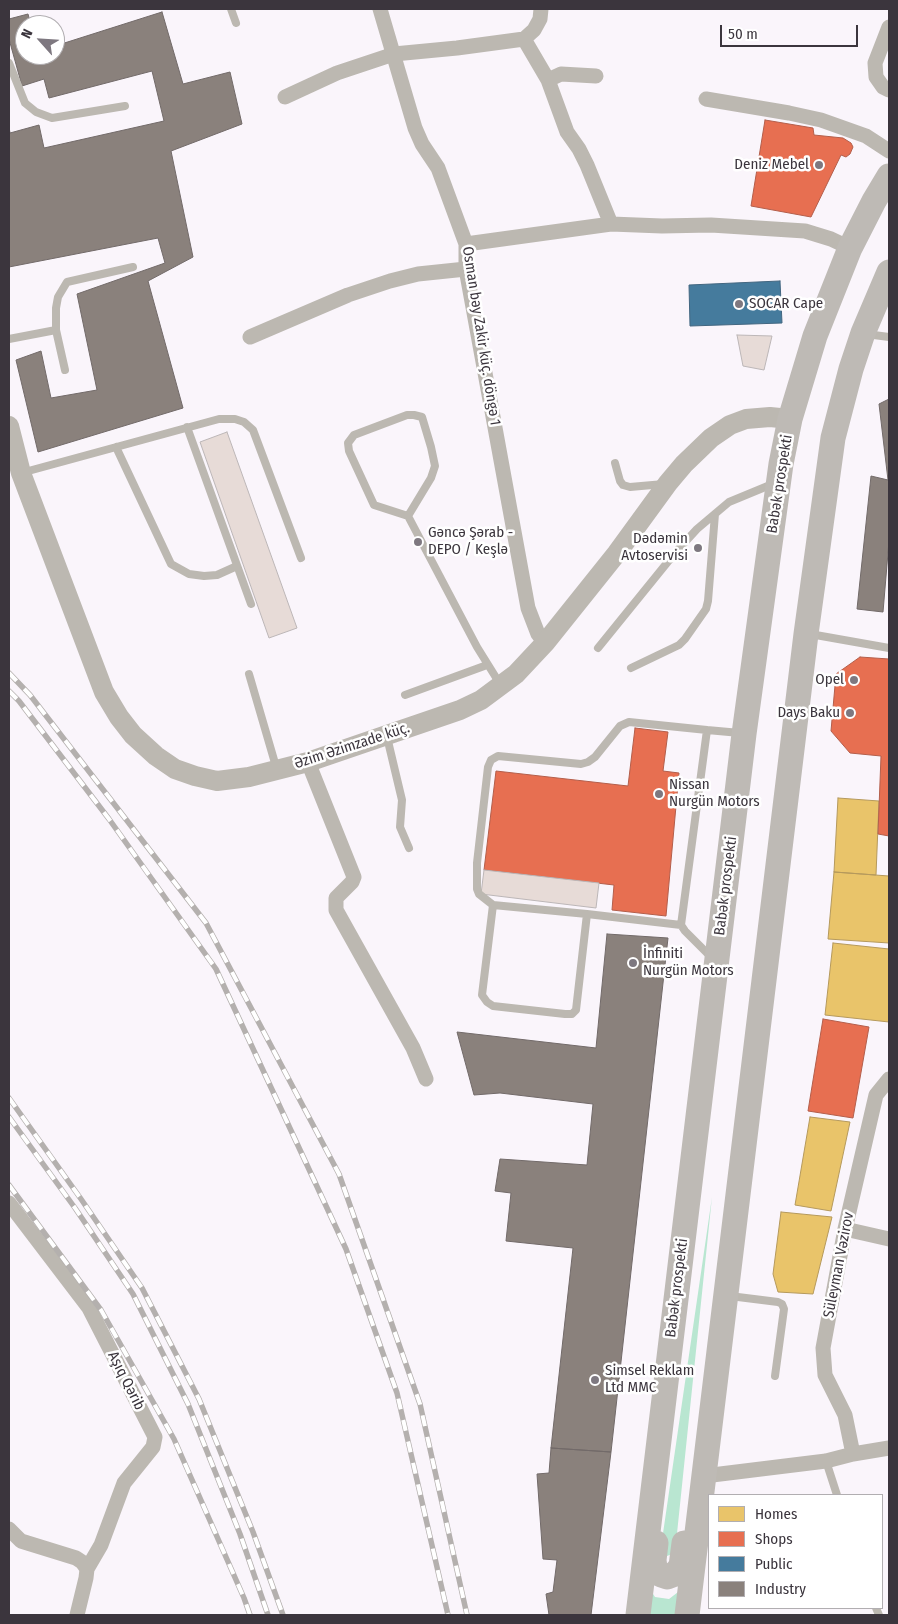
<!DOCTYPE html>
<meta charset="utf-8">
<style>
body{margin:0}
#map{position:relative;width:898px;height:1624px;overflow:hidden;background:#faf5fb;font-family:"Fira Sans Condensed",sans-serif}
canvas{display:block}
.frame{position:absolute;inset:0;border:10px solid #3b353d;pointer-events:none}
.legend{position:absolute;left:708px;top:1494px;width:175px;height:115px;box-sizing:border-box;background:#fff;border:1px solid #b1aeb1;margin:0;padding:6px 9px;list-style:none;font-size:15px;color:#3b353d}
.legend li{display:flex;align-items:center;gap:10px;height:25px}
.legend b{width:25px;border:1px solid #b1aeb1}
.north{position:absolute;left:15px;top:15px;width:50px;height:50px;box-sizing:border-box;background:#fff;border:1px solid #b1aeb1;border-radius:50%;rotate:296deg;font-size:14px;font-weight:700;line-height:20px;text-align:center;color:#3b353d}
.north::after{content:'';display:block;margin:auto;width:18px;height:22px;background:#7e7880;clip-path:polygon(50% 0,100% 100%,50% 72%,0 100%)}
.scale{position:absolute;left:720px;top:25px;width:138px;height:22px;box-sizing:border-box;border:2px solid #3b353d;border-top:0;padding-left:6px;font-size:15px;line-height:18px;white-space:nowrap;color:#3b353d;-webkit-text-stroke:4px #fff;paint-order:stroke}
</style>
<div id="map">
<canvas width="898" height="1624"></canvas>
<div class="frame"></div>
<ul class="legend">
<li><b style="height:14px;background:#e9c46a"></b>Homes</li>
<li><b style="height:14px;background:#e76f51"></b>Shops</li>
<li><b style="height:14px;background:#457b9d"></b>Public</li>
<li><b style="height:14px;background:#8a817c"></b>Industry</li>
</ul>
<div class="north">N</div>
<div class="scale">50 m</div>
</div>
<script>
const c = document.querySelector('canvas').getContext('2d');
c.lineJoin = 'round';
function paint(path, color) { c.fillStyle = color; c.fill(path, 'evenodd'); }
const toPath = rows => new Path2D(rows.map(r => 'M' + r).join(''));
function stroke(path, color, width, dash) { c.strokeStyle = color; c.lineWidth = width; c.lineCap = dash ? 'butt' : 'round'; c.setLineDash(dash || []); c.stroke(path); }
function write(font, color, halo, rows, align = 'center') {
  c.font = font + ' "Fira Sans Condensed",sans-serif'; c.lineWidth = 5; c.setLineDash([]); c.textBaseline = 'middle'; c.strokeStyle = halo; c.fillStyle = color; for (const [text, x, y, turn = 0] of rows) {
    c.save(); c.translate(x, y); c.rotate((+turn || 0) * Math.PI / 180); c.textAlign = isNaN(turn) ? turn : align; if (halo) c.strokeText(text, 0, 0); c.fillText(text, 0, 0); c.restore();
  }
}
paint(toPath([
 [712,1197,676,1543,672,1554,667,1556,661,1547],
 [648,1586,655,1597,669,1599,682,1589,679,1615,644,1615]
]), '#b9e6d1');
const homes = toPath([
 [838,798,879,801,876,875,834,872,838,798],
 [834,872,889,876,889,943,828,939,834,872],
 [833,943,889,949,889,1022,825,1015,833,943],
 [810,1117,850,1122,831,1211,795,1205,810,1117],
 [781,1212,832,1217,813,1294,778,1292,773,1274,781,1212]
]);
paint(homes, '#e9c46a');
stroke(homes, '#b5995c', 1);
const shops = toPath([
 [765,120,813,128,814,135,843,138,851,143,853,147,850,154,846,157,841,155,811,217,751,206,765,120],
 [860,657,889,659,889,836,878,834,881,756,850,753,831,731,836,674,860,657],
 [635,728,668,732,663,771,679,773,666,916,612,910,614,885,484,870,496,771,628,786,635,728],
 [823,1019,869,1027,853,1118,808,1111,823,1019]
]);
paint(shops, '#e76f51');
stroke(shops, '#b35e4b', 1);
const public = toPath([
 [780,281,782,323,690,326,689,285,780,281]
]);
paint(public, '#457b9d');
stroke(public, '#426680', 1);
const industry = toPath([
 [162,12,183,84,230,72,242,124,171,151,193,257,148,281,183,408,38,452,16,360,41,351,51,398,97,390,77,294,165,263,158,238,9,267,9,127,10,133,39,125,44,148,164,121,152,71,49,98,44,79,22,86,9,39,9,19,28,14,31,25,25,25,25,55,55,55,55,46,162,12],
 [889,399,889,541,883,612,857,609,871,476,888,480,879,404,889,399],
 [607,934,668,938,611,1452,551,1448,573,1248,506,1241,511,1193,495,1191,500,1159,587,1165,593,1104,500,1093,474,1095,457,1032,596,1048,607,934],
 [551,1448,611,1452,591,1615,549,1615,546,1594,553,1592,557,1560,543,1559,537,1474,549,1473,551,1448]
]);
paint(industry, '#8a817c');
stroke(industry, '#726a69', 1);
const building = toPath([
 [737,335,772,336,764,370,743,366,737,335],
 [227,432,297,628,269,638,200,442,227,432],
 [484,870,599,883,596,908,481,894,484,870]
]);
paint(building, '#e7dbd7');
stroke(building, '#bcb6b7', 1);
stroke(toPath([
 [231,9,236,23],
 [9,63,25,103,36,112,52,118,125,106],
 [56,330,56,308,58,297,67,282,133,267],
 [866,334,889,337],
 [9,339,56,330,65,370],
 [187,427,251,604],
 [116,447,171,564,189,574,204,576,217,575,237,566],
 [615,463,620,481,623,485,630,487,664,484],
 [21,473,219,419,235,419,244,422,253,430,301,558],
 [408,516,431,478,435,466,431,447,422,417,414,415,407,415,354,435,348,443,349,451,374,505,408,516,477,647,500,684],
 [810,634,889,648],
 [598,648,675,553,697,529,729,502,775,483],
 [631,668,679,645,685,639,706,609,708,601,715,514],
 [249,674,277,770],
 [405,695,487,665],
 [387,737,402,800,400,827,409,848],
 [493,905,482,995,487,1002,493,1006,565,1014,572,1014,576,1010,587,914,493,905,479,894,477,889,477,863,488,767,491,760,498,756,581,764,588,762,595,757,620,726,629,722,707,730],
 [587,914,681,925],
 [712,958,685,931,681,925,707,730,740,733],
 [730,1296,778,1302,782,1304,784,1309,775,1376],
 [826,1461,837,1495],
 [876,1608,879,1615]
]), '#bcb8b1', 8);
stroke(toPath([
 [380,9,415,128,422,144,438,168,466,244,466,269,528,608,538,634,545,643],
 [889,27,875,63,876,77,883,87,889,90],
 [524,39,534,30,540,19,541,9],
 [548,80,561,74,596,76],
 [285,97,337,73,394,54,457,48,524,39,548,80,567,132,579,149,587,165,611,224],
 [706,99,789,113,821,120,866,136,889,151],
 [466,244,611,224,662,226,711,225,805,231,831,239,850,248],
 [250,337,348,295,390,281,418,274,466,269],
 [308,762,354,877,352,882,336,898,336,910,413,1048,426,1079],
 [9,1203,89,1308,155,1437,153,1447,124,1483,101,1545,87,1569,86,1578,77,1615],
 [845,1229,889,1239],
 [853,1454,845,1415,825,1375,823,1348,845,1229,876,1095,889,1079],
 [704,1476,826,1461,853,1454,889,1448],
 [9,1529,21,1541,76,1558,82,1562,87,1569]
]), '#bcb8b1', 15);
stroke(toPath([
 [9,426,21,473,104,692,119,717,133,735,156,756,175,769,195,776,217,781,249,777,308,762,460,710,481,700,516,674,545,643,617,553,668,483,684,464,711,438,730,425,746,419,770,417,790,419]
]), '#bcb8b1', 20);
stroke(toPath([
 [656,1543,654,1560,655,1568,661,1575,667,1577,675,1574,681,1566,684,1543],
 [638,1615,744,734,781,464,790,419,815,336,850,248,874,201,889,176],
 [687,1615,806,634,833,438,851,369,863,333,889,272]
]), '#bebab5', 25);
const rail = toPath([
 [9,673,30,695,206,923,339,1174,420,1404,467,1615],
 [9,691,19,701,109,819,216,969,346,1249,397,1393,448,1615],
 [9,1098,81,1199,142,1288,199,1399,253,1532,283,1615],
 [9,1117,75,1208,133,1294,188,1404,240,1534,268,1615],
 [9,1185,101,1310,174,1439,244,1598,250,1615]
]);
stroke(rail, '#b4b0ae', 5.5);
stroke(rail, '#fff', 4, [11]);
for (const [x, y, r, color] of [
 [819,165,5,"#7e7880"],
 [739,304,5,"#7e7880"],
 [418,542,5,"#7e7880"],
 [698,548,5,"#7e7880"],
 [854,680,5,"#7e7880"],
 [850,713,5,"#7e7880"],
 [659,794,5,"#7e7880"],
 [633,963,5,"#7e7880"],
 [595,1380,5,"#7e7880"]
]) { const dot = new Path2D(); dot.arc(x, y, r, 0, 2 * Math.PI); c.fillStyle = color; c.fill(dot); stroke(dot, '#fff', 2); }
write('15px', '#3b353d', '#fff', [
 ["Deniz Mebel",809,165,"right"],
 ["SOCAR Cape",749,304],
 ["Gəncə Şərab -",428,533],
 ["DEPO / Keşlə",428,550],
 ["Dədəmin",688,539,"right"],
 ["Avtoservisi",688,556,"right"],
 ["Opel",844,680,"right"],
 ["Days Baku",840,713,"right"],
 ["Nissan",669,785],
 ["Nurgün Motors",669,802],
 ["İnfiniti",643,954],
 ["Nurgün Motors",643,971],
 ["Simsel Reklam",605,1371],
 ["Ltd MMC",605,1388]
], 'left');
write('15px', '#3b353d', '#fff', [
 ["Osman bəy Zakir küç. döngə 1",481,336,81],
 ["Babək prospekti",780,484,-81],
 ["Əzim Əzimzade küç.",352,746,-18],
 ["Babək prospekti",726,886,-83],
 ["Süleyman Vəzirov",839,1265,-79],
 ["Babək prospekti",677,1288,-83],
 ["Aşıq Qərib",126,1381,63]
]);
</script>
